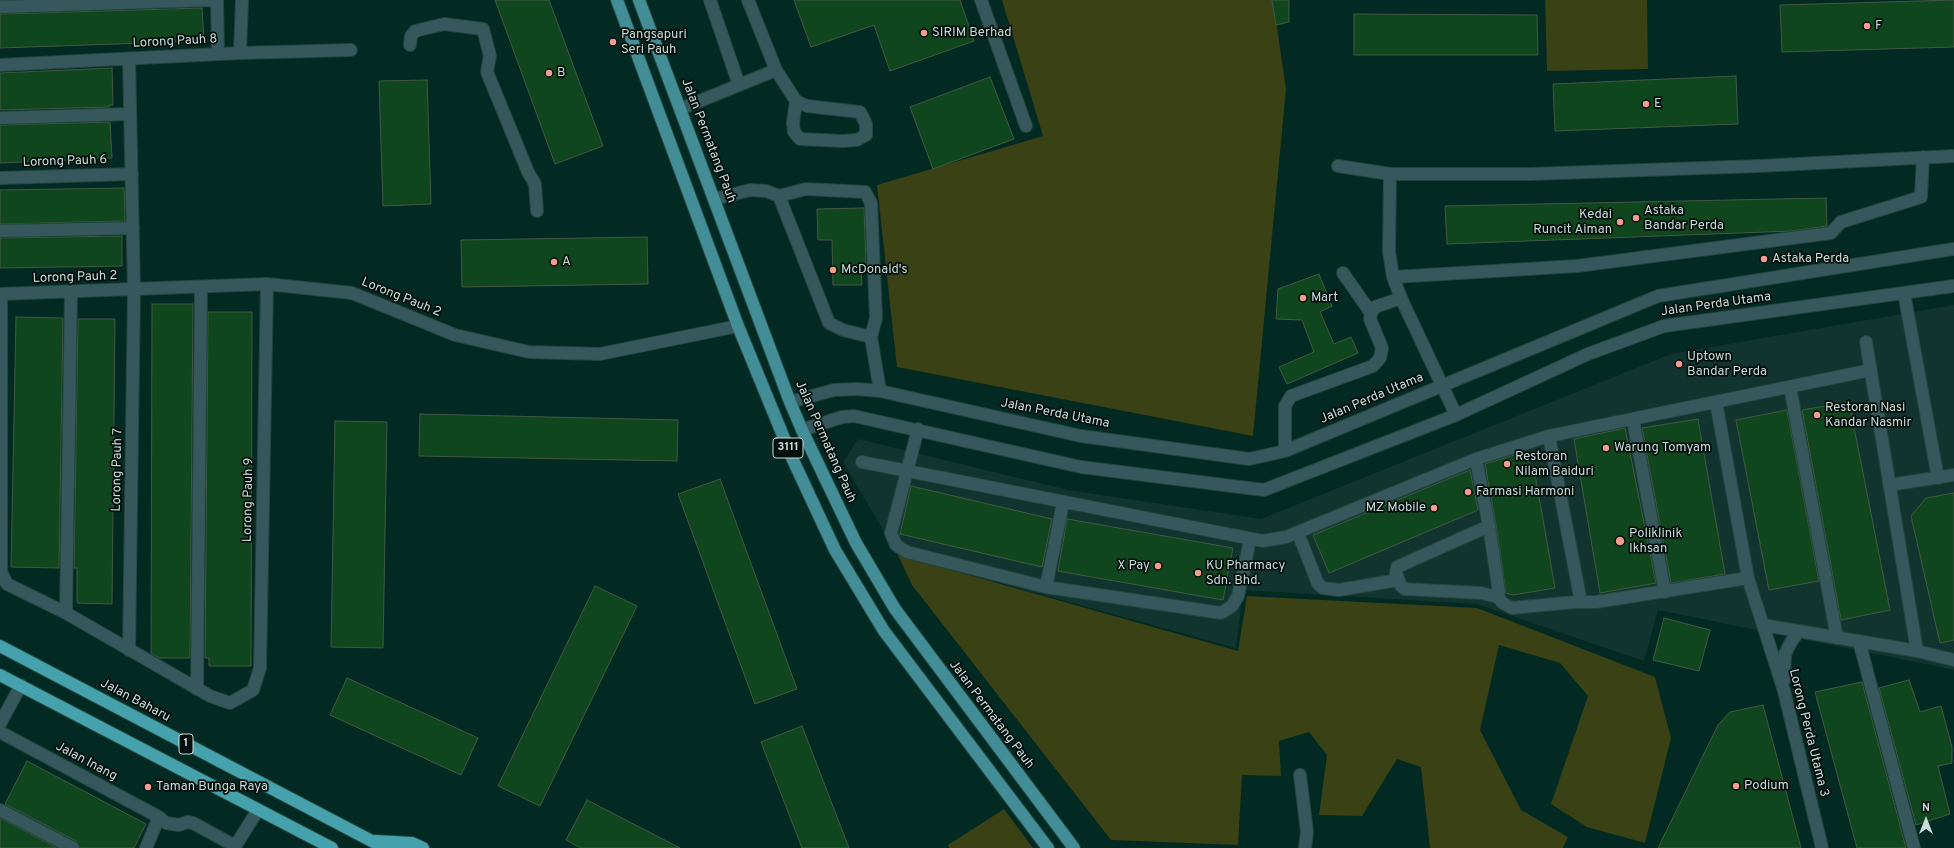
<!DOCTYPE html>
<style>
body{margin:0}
#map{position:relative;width:1954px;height:848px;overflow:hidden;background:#022922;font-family:Overpass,sans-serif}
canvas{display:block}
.north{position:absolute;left:1906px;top:800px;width:40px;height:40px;-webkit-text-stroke:3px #020e0b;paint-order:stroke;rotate:0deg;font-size:11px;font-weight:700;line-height:16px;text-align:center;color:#c9dcd7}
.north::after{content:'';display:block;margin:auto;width:14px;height:18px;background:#c9dcd7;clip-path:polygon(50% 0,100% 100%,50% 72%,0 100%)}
</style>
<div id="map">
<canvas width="1954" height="848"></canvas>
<div class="north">N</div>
</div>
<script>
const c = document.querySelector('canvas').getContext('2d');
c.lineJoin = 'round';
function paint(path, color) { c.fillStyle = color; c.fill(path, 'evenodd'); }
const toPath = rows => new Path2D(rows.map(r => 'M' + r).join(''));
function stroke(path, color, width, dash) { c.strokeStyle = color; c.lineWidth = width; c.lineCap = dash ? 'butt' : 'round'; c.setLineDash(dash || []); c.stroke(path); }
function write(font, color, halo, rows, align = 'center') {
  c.font = font + ' Overpass,sans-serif'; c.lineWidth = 3.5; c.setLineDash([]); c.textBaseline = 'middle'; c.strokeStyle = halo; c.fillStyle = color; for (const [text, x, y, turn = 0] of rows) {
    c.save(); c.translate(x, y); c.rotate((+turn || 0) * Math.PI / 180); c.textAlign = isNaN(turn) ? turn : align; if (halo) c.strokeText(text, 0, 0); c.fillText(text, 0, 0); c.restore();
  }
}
paint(toPath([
 [1954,305,1954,670,1658,610,1644,661,1477,604,1243,590,1236,648,898,555,843,462,858,439,1068,490,1261,519,1671,354]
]), '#11352e');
paint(toPath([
 [1002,0,1273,0,1286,89,1253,436,897,367,877,185,1043,136],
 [1545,0,1647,0,1648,69,1547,71],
 [898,555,1238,651,1247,596,1477,608,1655,677,1671,738,1645,843,1587,827,1551,804,1588,696,1560,663,1499,645,1480,730,1521,810,1568,837,1563,848,1430,848,1421,767,1397,759,1362,816,1319,815,1327,755,1309,732,1279,741,1281,776,1242,775,1238,845,1111,840,912,585],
 [1004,809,1033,848,949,848,948,845]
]), '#394115');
const building = toPath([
 [495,0,549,0,603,146,555,164,495,0],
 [794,0,960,0,974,41,890,71,874,25,811,47,794,0],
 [1272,0,1289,0,1289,22,1276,25,1272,0],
 [1954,0,1954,47,1782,52,1780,5,1954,0],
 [202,8,204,41,0,48,0,14,202,8],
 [1354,14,1537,15,1538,55,1354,55,1354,14],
 [112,68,113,105,109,105,109,107,0,110,0,73,112,68],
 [1736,76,1738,124,1555,131,1553,84,1736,76],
 [990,77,1014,139,933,169,910,107,990,77],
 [427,80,431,204,383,206,379,81,427,80],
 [110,122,112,158,0,163,0,125,110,122],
 [124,188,125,221,0,224,0,190,124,188],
 [1826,198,1827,226,1792,231,1447,244,1445,206,1826,198],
 [864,208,866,265,861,265,862,285,833,285,832,240,818,240,817,209,864,208],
 [122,236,122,266,0,268,0,238,122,236],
 [647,237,648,284,462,287,461,240,647,237],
 [1319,274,1332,306,1320,312,1334,344,1351,337,1358,353,1287,384,1279,367,1314,352,1302,320,1276,319,1278,289,1319,274],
 [152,304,193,304,190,658,159,658,151,653,152,304],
 [208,312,252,312,251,666,209,666,209,658,205,658,208,312],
 [16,317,63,318,59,568,11,567,16,317],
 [78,319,115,319,112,604,77,603,77,568,74,568,78,319],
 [1849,402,1890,610,1841,620,1802,410,1849,402],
 [1787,410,1819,581,1769,590,1736,420,1787,410],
 [420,414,678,420,677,461,419,456,420,414],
 [1698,419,1725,574,1671,583,1642,428,1698,419],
 [335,421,387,422,383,648,331,647,335,421],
 [1625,428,1656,583,1600,593,1574,439,1625,428],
 [1521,453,1534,468,1555,588,1513,595,1506,593,1496,525,1485,464,1521,453],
 [1470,470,1478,510,1329,573,1313,535,1470,470],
 [720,479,797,689,755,704,678,494,720,479],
 [911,486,1052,519,1042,567,900,534,911,486],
 [1954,493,1954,640,1940,643,1911,516,1926,498,1954,493],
 [1067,519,1233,548,1223,600,1058,571,1067,519],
 [595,586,637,606,540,806,498,786,595,586],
 [1664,618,1710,630,1699,671,1653,660,1664,618],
 [347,678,478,738,461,775,330,715,347,678],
 [1909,680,1920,712,1941,706,1952,747,1952,763,1938,766,1950,814,1916,825,1879,688,1909,680],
 [1862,682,1906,848,1857,848,1815,692,1862,682],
 [1763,705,1801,848,1658,848,1718,725,1730,712,1763,705],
 [802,726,849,848,802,848,761,742,802,726],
 [27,761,146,824,134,848,80,848,76,841,5,804,27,761],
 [587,800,680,848,581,848,566,840,587,800],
 [0,818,57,848,0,848,0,818]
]);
paint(building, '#10461e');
stroke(building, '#415944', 1);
const minor = toPath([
 [217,0,218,54],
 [710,0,739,85],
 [748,0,776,70,796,101,807,106,860,112,866,124,866,135,857,140,843,141,800,139,794,132,793,123,796,101],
 [981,0,1026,126],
 [0,7,211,0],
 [410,45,411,36,415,31,444,24,483,29,490,56,487,72,528,172,535,184,537,211],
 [240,53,242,0],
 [129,59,134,290,129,650],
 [0,65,240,53,351,50],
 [680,109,776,70],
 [0,118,130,114],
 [1338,166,1390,174,1531,174,1759,166,1954,156],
 [1390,174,1389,251,1393,277,1401,298,1456,415],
 [0,178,132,174],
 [779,196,806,189,865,192,871,203,876,318,871,337],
 [715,199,750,190,766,191,779,196,829,323,843,330,871,337,880,391],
 [0,231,133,228],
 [1343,273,1371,313],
 [1393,277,1577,266,1831,233,1841,222,1921,197,1923,157],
 [1904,293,1938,478],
 [0,294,267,284,352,293,455,335,529,352,600,354,738,326],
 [1,294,1,572,7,584,66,613,210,696,230,703,253,690,260,668,267,284],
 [1866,342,1917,651],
 [1790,387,1837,638],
 [790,402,834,390,857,389,880,391,1081,436,1249,459,1285,451,1658,296,1954,249],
 [1716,402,1748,578,1784,691,1822,848],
 [1633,420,1665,592],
 [918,429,891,533,896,545,907,552,1046,587,1221,613,1232,606,1238,596,1250,540],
 [802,430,842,417,854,416,1081,467,1264,490,1456,415,1588,354,1664,326,1954,286],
 [1549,436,1581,602],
 [1285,451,1285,406,1291,396,1373,366,1380,358,1382,348,1370,319,1371,313,1375,307,1401,298],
 [1476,459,1489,526,1499,592,1496,595],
 [862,462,1263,541,1286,537,1476,459,1549,436,1871,370],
 [1889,485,1954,475],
 [1489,526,1397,567,1396,573,1401,586,1405,589,1481,593,1494,596,1496,595],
 [1298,533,1318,584,1323,588,1339,590,1398,580],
 [1046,587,1063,503],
 [1496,595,1503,603,1512,608,1575,602,1596,602,1748,578],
 [66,613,71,292],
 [1763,625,1917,651,1954,660],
 [1859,641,1914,848],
 [1784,680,1785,654,1791,642,1799,631],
 [197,689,201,287],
 [0,724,21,685],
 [0,732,159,817,166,823,179,825,187,822,193,823,235,846],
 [1300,775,1307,832,1305,848],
 [0,810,73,848],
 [146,848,159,817],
 [234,848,258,810]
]);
const major = toPath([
 [617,0,738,326,793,460,835,550,884,631,1048,848],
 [639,0,790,402,802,430,856,543,895,609,1074,848]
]);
const highway = toPath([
 [0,646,385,848],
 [0,675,332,848],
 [375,841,412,843,423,848]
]);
stroke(minor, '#22463f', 14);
stroke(major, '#22463f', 14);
stroke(highway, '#22463f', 14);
stroke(minor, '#36585c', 12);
stroke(major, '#428d96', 12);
stroke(highway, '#45a2ad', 12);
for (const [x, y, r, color] of [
 [1867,26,4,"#f49d8c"],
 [924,33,4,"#f49d8c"],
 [613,42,4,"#f49d8c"],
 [549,73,4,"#f49d8c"],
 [1646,104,4,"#f49d8c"],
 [1636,218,4,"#f49d8c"],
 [1620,222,4,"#f49d8c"],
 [1764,259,4,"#f49d8c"],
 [554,262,4,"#f49d8c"],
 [833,270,4,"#f49d8c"],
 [1303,298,4,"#f49d8c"],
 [1679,364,4,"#f49d8c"],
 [1817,415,4,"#f49d8c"],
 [1606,448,4,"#f49d8c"],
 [1507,464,4,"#f49d8c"],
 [1468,492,4,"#f49d8c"],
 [1434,508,4,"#f49d8c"],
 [1620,541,5,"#f49d8c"],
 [1158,566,4,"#f49d8c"],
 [1198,573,4,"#f49d8c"],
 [1736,786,4,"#f49d8c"],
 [148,787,4,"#f49d8c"]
]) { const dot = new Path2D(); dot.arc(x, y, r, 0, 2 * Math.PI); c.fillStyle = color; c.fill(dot); stroke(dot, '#020e0b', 1.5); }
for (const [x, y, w] of [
 [788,448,30],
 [186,744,14]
]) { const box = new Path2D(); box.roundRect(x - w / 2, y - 10, w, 20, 3); c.fillStyle = '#020e0b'; c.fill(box); stroke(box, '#c9dcd7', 1); }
write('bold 12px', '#c9dcd7', null, [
 ["3111",788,448],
 ["1",186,744]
]);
write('13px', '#c9dcd7', '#020e0b', [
 ["F",1875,26],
 ["SIRIM Berhad",932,33],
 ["Pangsapuri",621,35],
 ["Seri Pauh",621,50],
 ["B",557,73],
 ["E",1654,104],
 ["Astaka",1644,211],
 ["Bandar Perda",1644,226],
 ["Kedai",1612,215,"right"],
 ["Runcit Aiman",1612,230,"right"],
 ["Astaka Perda",1772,259],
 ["A",562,262],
 ["McDonald's",841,270],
 ["Mart",1311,298],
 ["Uptown",1687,357],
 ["Bandar Perda",1687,372],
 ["Restoran Nasi",1825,408],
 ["Kandar Nasmir",1825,423],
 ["Warung Tomyam",1614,448],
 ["Restoran",1515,457],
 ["Nilam Baiduri",1515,472],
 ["Farmasi Harmoni",1476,492],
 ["MZ Mobile",1426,508,"right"],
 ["Poliklinik",1629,534],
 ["Ikhsan",1629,549],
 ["X Pay",1150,566,"right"],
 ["KU Pharmacy",1206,566],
 ["Sdn. Bhd.",1206,581],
 ["Podium",1744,786],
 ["Taman Bunga Raya",156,787]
], 'left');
write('13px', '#c9dcd7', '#020e0b', [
 ["Lorong Pauh 8",175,42,-3],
 ["Jalan Permatang Pauh",708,141,69],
 ["Lorong Pauh 6",65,162,-2],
 ["Lorong Pauh 2",75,278,-2],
 ["Lorong Pauh 2",401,298,22],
 ["Jalan Perda Utama",1716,305,-8],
 ["Jalan Perda Utama",1372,399,-23],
 ["Jalan Perda Utama",1055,414,11],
 ["Jalan Permatang Pauh",825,442,66],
 ["Lorong Pauh 7",118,470,-89],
 ["Lorong Pauh 9",249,500,-89],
 ["Jalan Baharu",135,701,28],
 ["Jalan Permatang Pauh",991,715,53],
 ["Lorong Perda Utama 3",1808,733,76],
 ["Jalan Inang",86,762,28]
]);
</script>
